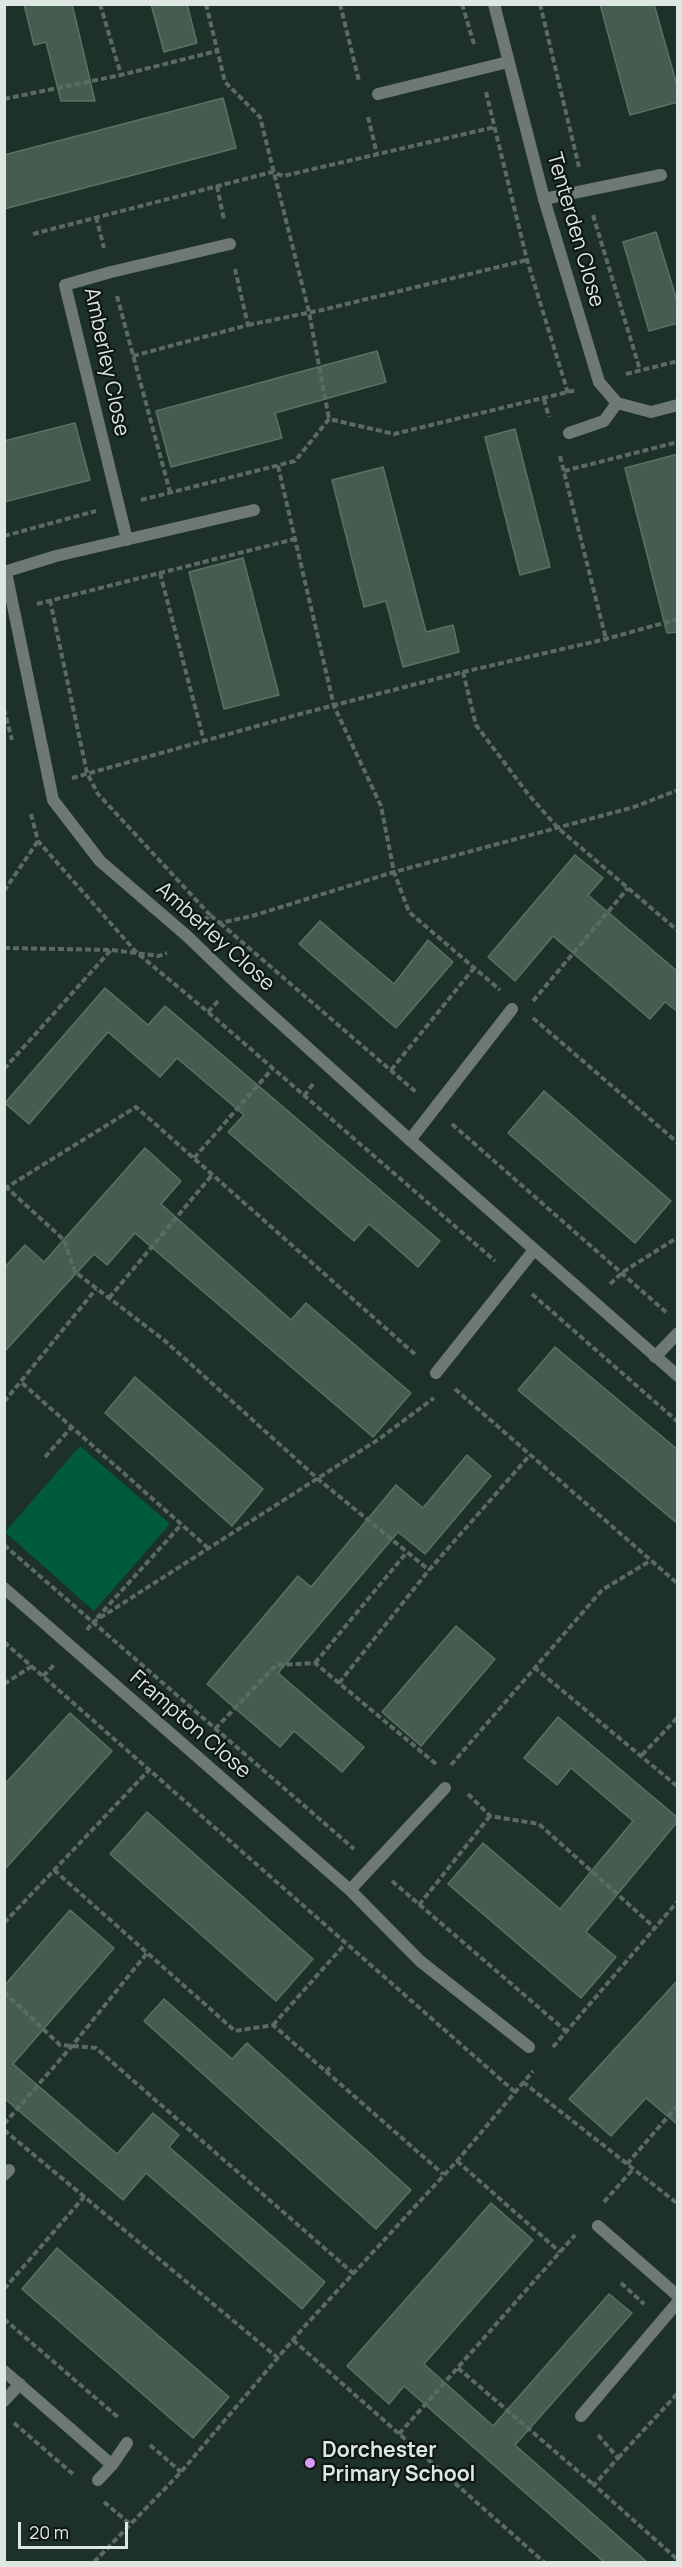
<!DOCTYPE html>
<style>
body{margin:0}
#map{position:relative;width:682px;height:2567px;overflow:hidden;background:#1e3128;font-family:Manrope,sans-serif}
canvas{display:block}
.frame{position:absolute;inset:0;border:6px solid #dbe7e0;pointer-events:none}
.scale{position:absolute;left:18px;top:2522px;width:110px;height:27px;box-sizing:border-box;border:3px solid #dbe7e0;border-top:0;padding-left:8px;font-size:18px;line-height:21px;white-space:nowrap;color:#dbe7e0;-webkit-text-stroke:4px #0f1713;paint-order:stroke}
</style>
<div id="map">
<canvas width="682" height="2567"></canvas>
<div class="frame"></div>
<div class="scale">20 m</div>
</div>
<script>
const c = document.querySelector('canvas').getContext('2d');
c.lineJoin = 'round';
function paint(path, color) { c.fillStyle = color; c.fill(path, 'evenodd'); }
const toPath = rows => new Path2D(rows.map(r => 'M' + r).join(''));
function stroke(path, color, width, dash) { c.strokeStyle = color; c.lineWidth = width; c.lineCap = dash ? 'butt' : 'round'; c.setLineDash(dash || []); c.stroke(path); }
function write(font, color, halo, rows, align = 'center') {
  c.font = font + ' Manrope,sans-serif'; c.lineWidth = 4.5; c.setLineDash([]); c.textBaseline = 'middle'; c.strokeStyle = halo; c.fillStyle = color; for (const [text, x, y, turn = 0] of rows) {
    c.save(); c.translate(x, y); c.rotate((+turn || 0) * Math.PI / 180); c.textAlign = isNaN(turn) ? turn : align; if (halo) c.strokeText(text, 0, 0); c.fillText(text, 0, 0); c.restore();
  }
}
paint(toPath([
 [80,1446,170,1524,94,1611,5,1532]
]), '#005a3c');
const building = toPath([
 [24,4,72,4,95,101,61,101,46,42,34,45,24,4],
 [151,4,187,4,197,43,164,52,151,4],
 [600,4,654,4,678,89,678,102,630,115,600,4],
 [223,98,236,148,4,209,4,155,223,98],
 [656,232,678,304,678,323,649,331,623,242,656,232],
 [377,351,386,382,275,413,282,438,171,467,156,411,377,351],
 [75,423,90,480,4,502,4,441,75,423],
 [515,429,550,567,520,575,485,437,515,429],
 [678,454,678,632,667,633,625,468,678,454],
 [383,467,426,632,453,625,459,652,403,667,386,601,364,607,332,480,383,467],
 [243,558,279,695,224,709,189,572,243,558],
 [575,855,603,878,588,895,678,972,678,1012,665,1002,650,1019,553,936,515,981,488,957,575,855],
 [320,921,394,984,428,940,453,962,396,1028,299,944,320,921],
 [105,988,148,1025,165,1006,440,1241,418,1267,369,1224,354,1241,228,1132,244,1115,177,1058,160,1077,108,1032,29,1124,5,1103,105,988],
 [544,1091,671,1201,635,1243,508,1133,544,1091],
 [145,1148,181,1181,161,1204,291,1320,306,1303,411,1393,373,1437,135,1233,107,1265,94,1254,4,1352,4,1268,25,1245,44,1262,145,1148],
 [555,1347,678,1450,678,1524,518,1390,555,1347],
 [135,1377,263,1489,232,1526,105,1413,135,1377],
 [467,1455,491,1476,425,1554,398,1532,278,1673,364,1747,342,1772,294,1731,280,1747,207,1684,298,1576,311,1587,396,1485,423,1508,467,1455],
 [456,1626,495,1659,421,1746,382,1712,456,1626],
 [70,1713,112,1751,4,1870,4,1785,70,1713],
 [558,1717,678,1818,678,1821,586,1932,616,1957,581,1998,448,1884,483,1843,560,1909,633,1821,571,1768,557,1785,524,1758,558,1717],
 [147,1812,313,1959,276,2001,110,1854,147,1812],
 [70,1910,114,1948,13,2064,117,2154,153,2113,179,2135,169,2147,325,2282,302,2309,146,2173,123,2200,4,2098,4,1986,70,1910],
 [678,1980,678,2125,646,2098,611,2136,569,2099,678,1980],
 [164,1999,232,2059,247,2043,411,2190,376,2229,144,2021,164,1999],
 [491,2203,533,2240,424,2364,493,2426,609,2294,632,2313,515,2445,647,2562,604,2562,404,2386,389,2404,347,2366,491,2203],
 [57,2248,229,2397,193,2438,22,2289,57,2248]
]);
paint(building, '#475c51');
stroke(building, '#5b7166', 1.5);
stroke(toPath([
 [100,4,121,75],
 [206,4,225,82,260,117,309,312,329,419],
 [340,4,359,81],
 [462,4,474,44],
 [540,4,579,167],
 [486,92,527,260,568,393],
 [4,99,121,75,217,51],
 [368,117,377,154],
 [217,186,224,220],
 [593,215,640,370],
 [96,217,104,248],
 [33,234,272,172,283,176,495,127],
 [117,296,170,492],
 [248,325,322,310,527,260],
 [133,356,248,325,235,269],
 [626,374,678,361],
 [544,399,549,417],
 [560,456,606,639],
 [278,466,334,706,381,806,394,872,409,912,500,990],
 [564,471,678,442],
 [141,500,295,461,329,419,394,434,576,390],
 [4,536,96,511],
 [160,573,204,741],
 [50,600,87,773,98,794,210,915],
 [37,604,295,539],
 [463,672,476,725,528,794,558,828,678,931],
 [4,709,12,740],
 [72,778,300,714,463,672,606,639,678,619],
 [31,814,38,841,136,952,208,1012,495,1261],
 [4,891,38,841],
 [204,921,210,915,220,923,252,916,394,872,634,807,678,790],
 [220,923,417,1093],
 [4,948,112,950,159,956,167,953],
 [533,1001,628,888],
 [208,1012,218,1001],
 [533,1018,678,1143],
 [4,1069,111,950],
 [391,1070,474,968],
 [304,1096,313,1084],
 [452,1124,667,1313],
 [194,1158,273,1068],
 [5,1186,64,1240,75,1272,164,1340,318,1479,429,1570],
 [4,1189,136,1107,417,1356],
 [610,1284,623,1272,678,1237],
 [532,1294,678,1422],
 [109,1298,212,1175],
 [22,1383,208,1548],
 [455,1389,678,1584],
 [4,1402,96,1289],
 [45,1457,71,1428],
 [4,1545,354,1849],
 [97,1618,181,1525],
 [87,1630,92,1623,379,1439,434,1398],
 [4,1642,515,2092],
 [315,1663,407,1552],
 [534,1667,678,1787],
 [43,1676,55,1664],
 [339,1683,429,1570,530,1455],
 [4,1684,32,1666],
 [215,1729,276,1665,315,1663,436,1764],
 [642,1755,678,1717],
 [451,1765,602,1590,650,1561],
 [468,1794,490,1816,539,1824,655,1928],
 [54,1870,235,2031,273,2025,443,2174],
 [392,1881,566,2031],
 [419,1905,490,1816],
 [4,1923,149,1770],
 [4,1992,60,2045,96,2048,354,2274],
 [273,2025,345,1944],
 [553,2047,678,1901],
 [326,2072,332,2065],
 [523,2082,678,2204],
 [4,2124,72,2046,147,1953],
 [4,2130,278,2358],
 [457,2161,560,2252],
 [627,2164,678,2105],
 [604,2202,633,2169],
 [621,2283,644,2304],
 [4,2289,84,2197],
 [4,2319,120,2419],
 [293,2340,544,2562],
 [458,2368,594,2485],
 [14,2423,74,2475],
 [399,2434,575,2235],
 [598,2435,618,2458,594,2485,678,2560],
 [150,2445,181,2472],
 [618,2458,678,2393],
 [104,2502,130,2524],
 [94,2562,181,2472,303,2328,457,2161,533,2071]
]), '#5b6b63', 4, [6, 3]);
stroke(toPath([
 [544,199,661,175],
 [410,1140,512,1009],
 [655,1357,678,1333]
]), '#6f7974', 12);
stroke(toPath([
 [494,4,544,199,599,382,617,403,651,412,678,405],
 [378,94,508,62],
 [569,433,604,421,617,403],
 [127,540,65,285,111,272,230,244],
 [4,572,56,556,254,510],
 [6,572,53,800,100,861,187,936,236,983,410,1140,678,1376],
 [436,1373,534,1250],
 [4,1588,350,1890,420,1961,529,2047],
 [350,1890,445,1788],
 [4,2175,9,2170],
 [598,2226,678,2296],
 [4,2371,112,2465],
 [4,2401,20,2384],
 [581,2416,678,2302],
 [98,2480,112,2465,127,2443]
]), '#6f7974', 12);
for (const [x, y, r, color] of [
 [310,2463,6,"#d79bf9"]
]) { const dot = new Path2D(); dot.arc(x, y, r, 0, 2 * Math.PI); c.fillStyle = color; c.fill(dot); stroke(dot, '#0f1713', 2); }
write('21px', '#dbe7e0', '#0f1713', [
 ["Tenterden Close",575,230,74],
 ["Amberley Close",106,362,78],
 ["Amberley Close",215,937,42],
 ["Frampton Close",190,1725,41]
]);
write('bold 21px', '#dbe7e0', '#0f1713', [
 ["Dorchester",322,2451],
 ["Primary School",322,2475]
], 'left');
</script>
